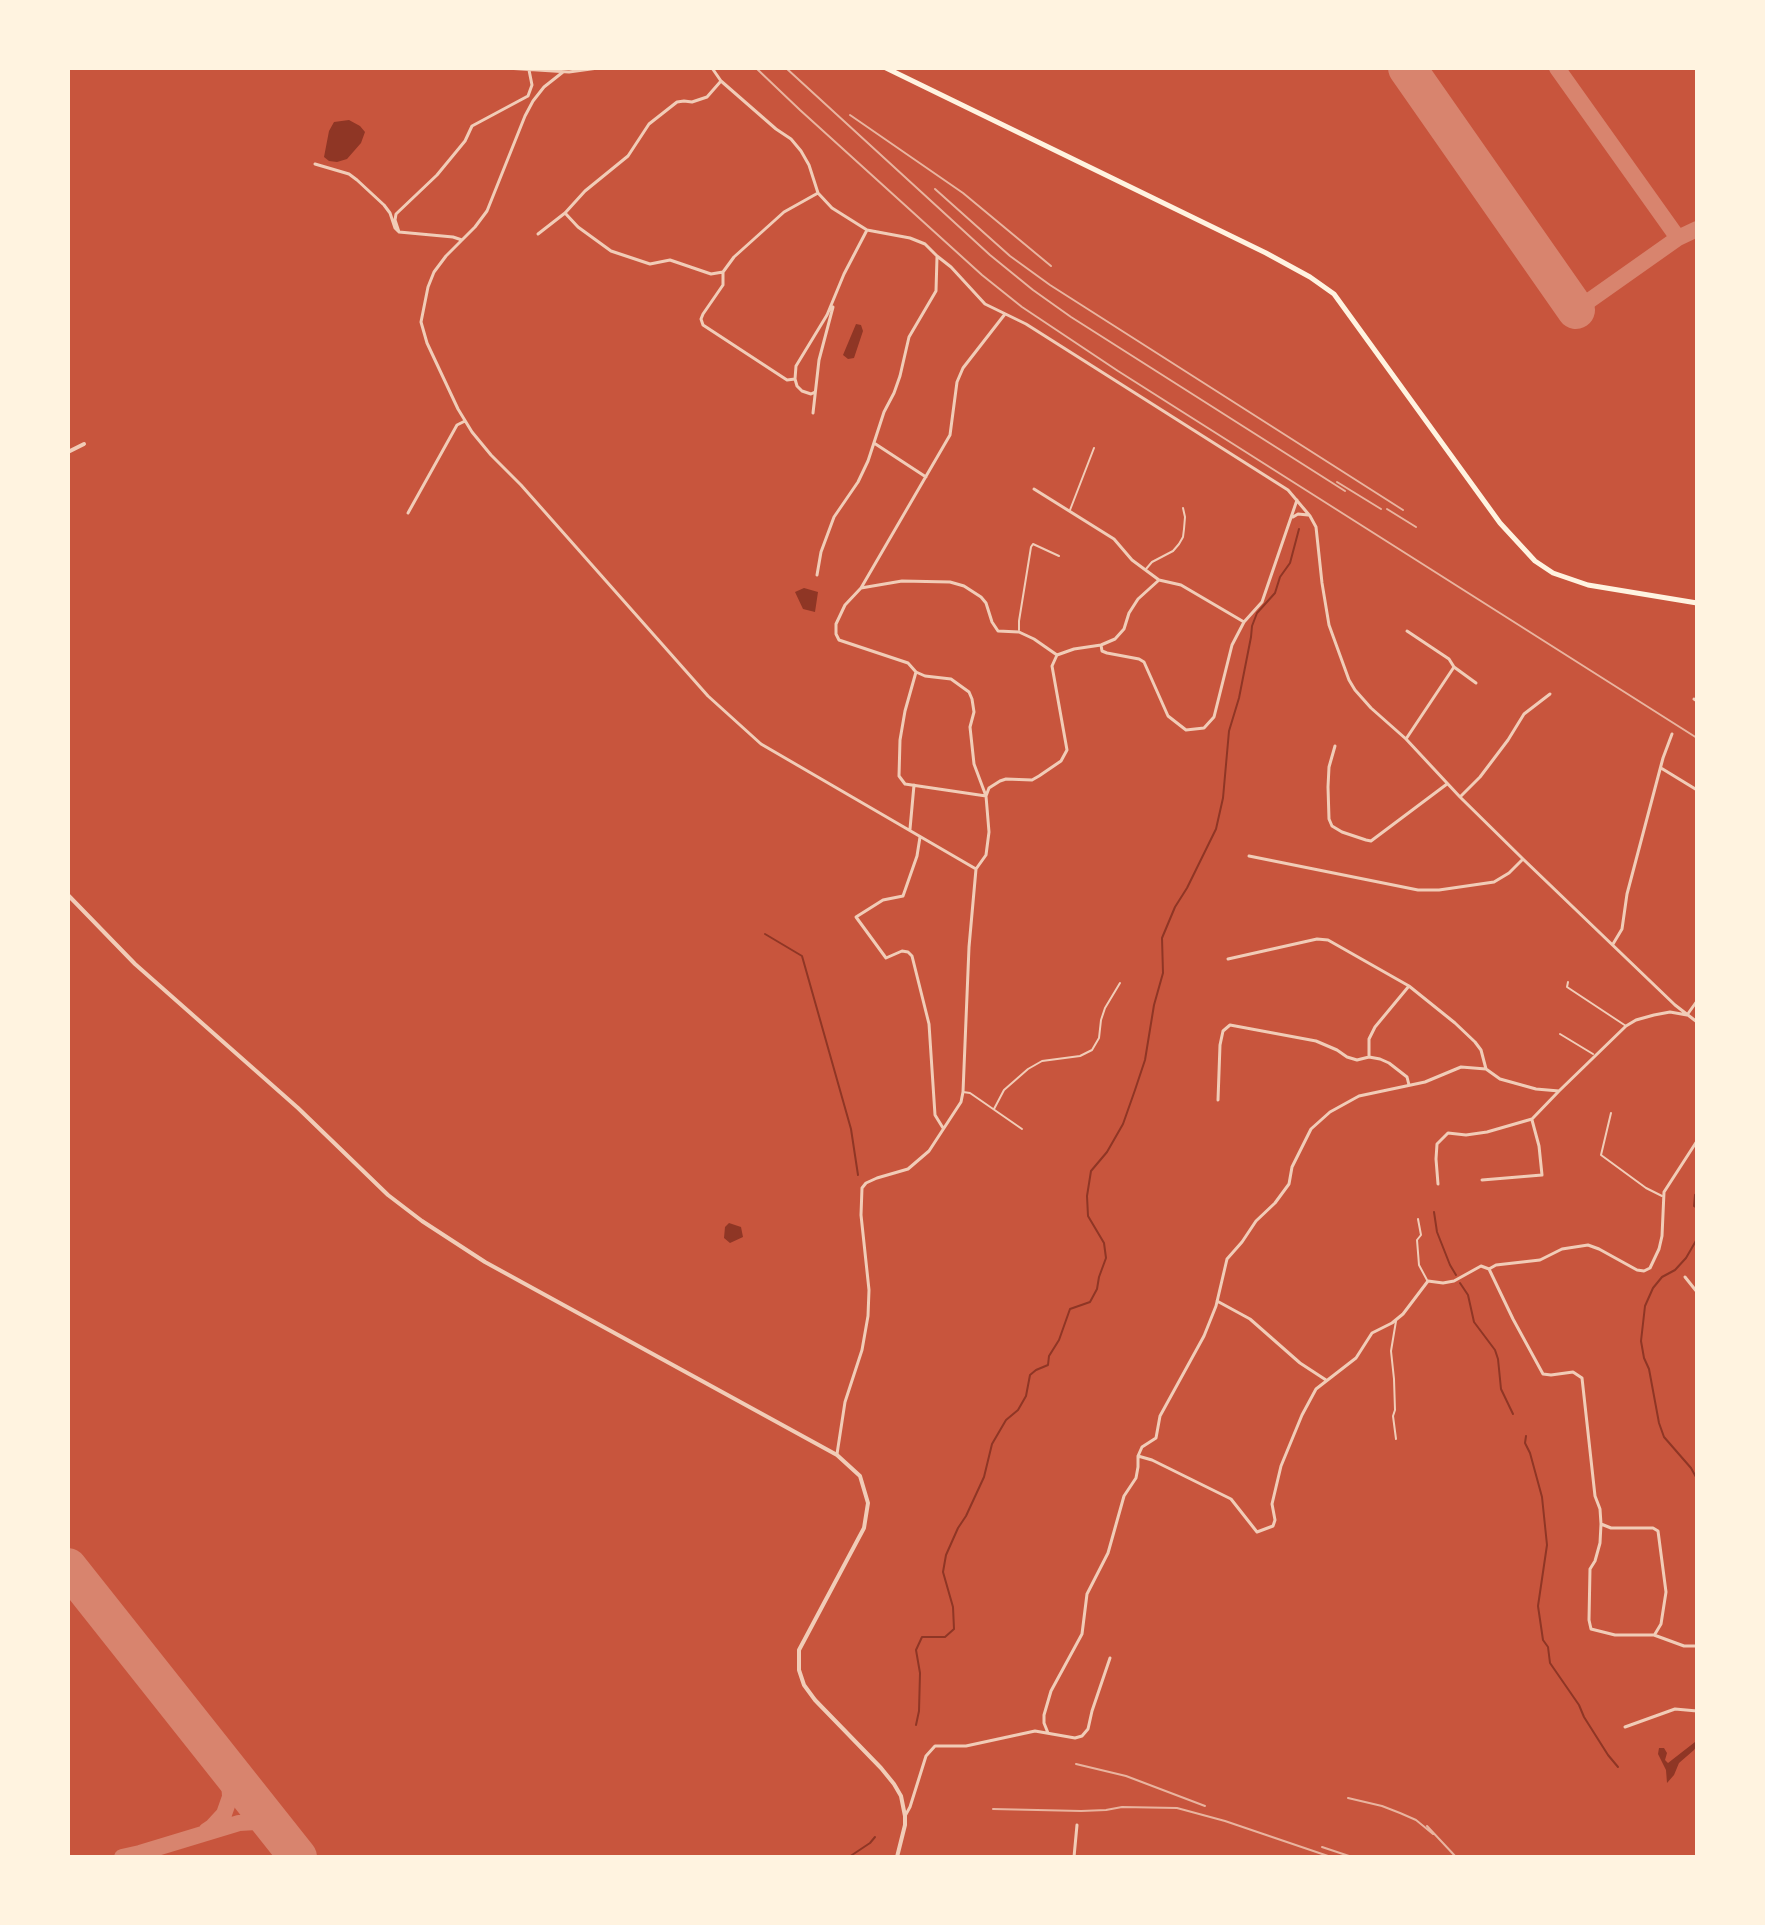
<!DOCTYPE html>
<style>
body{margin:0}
#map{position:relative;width:1765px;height:1925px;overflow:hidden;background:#c8553d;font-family:Figtree,sans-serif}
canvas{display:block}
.frame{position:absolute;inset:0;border:70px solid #fff3e0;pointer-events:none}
</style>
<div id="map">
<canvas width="1765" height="1925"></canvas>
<div class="frame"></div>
</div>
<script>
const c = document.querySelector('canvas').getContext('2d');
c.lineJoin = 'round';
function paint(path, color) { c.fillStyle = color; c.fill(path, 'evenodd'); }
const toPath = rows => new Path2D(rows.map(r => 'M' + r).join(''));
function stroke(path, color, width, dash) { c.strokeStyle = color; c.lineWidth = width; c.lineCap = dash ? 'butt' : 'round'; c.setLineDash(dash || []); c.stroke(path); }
paint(toPath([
 [349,120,360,126,365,132,361,143,347,159,337,162,329,161,324,157,329,131,334,122],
 [856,324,861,325,863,331,854,358,848,359,843,355],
 [804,588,818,592,815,612,803,609,795,592],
 [729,1223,741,1227,743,1237,730,1243,724,1238,725,1227],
 [1695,1742,1697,1745,1694,1750,1679,1763,1674,1775,1667,1783,1666,1770,1658,1754,1659,1748,1664,1748,1667,1753,1665,1760,1668,1763]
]), '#8f3625');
stroke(toPath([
 [765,934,802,956,851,1129,858,1175],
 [1697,1193,1695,1195,1694,1206,1697,1208],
 [1434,1212,1437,1232,1450,1265,1456,1275],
 [1697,1239,1686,1258,1675,1270,1662,1277,1653,1288,1645,1306,1641,1341,1644,1358,1649,1369,1659,1423,1664,1437,1691,1468,1696,1477,1697,1486],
 [1460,1283,1468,1295,1474,1322,1495,1350,1498,1359,1501,1389,1513,1414],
 [1526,1436,1525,1443,1530,1453,1542,1497,1547,1545,1538,1606,1543,1640,1548,1647,1550,1663,1579,1705,1584,1717,1608,1755,1618,1767],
 [1697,1543,1697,1559],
 [916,1725,919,1711,920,1673,916,1650,922,1637,945,1637,954,1629,953,1607,943,1572,946,1555,958,1528,966,1516,984,1477,992,1444,1006,1420,1018,1410,1026,1396,1030,1375,1036,1370,1048,1365,1049,1356,1059,1340,1070,1309,1090,1302,1097,1289,1099,1277,1106,1258,1104,1243,1088,1216,1087,1196,1091,1171,1107,1152,1123,1124,1135,1090,1145,1060,1154,1005,1163,973,1162,938,1175,907,1187,888,1216,829,1223,798,1229,731,1239,698,1251,637,1252,626,1257,613,1275,593,1280,577,1290,563,1299,529],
 [849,1857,870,1843,875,1837]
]), '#8f3625', 2);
stroke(toPath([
 [1557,68,1678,238],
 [1576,310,1678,238,1697,229],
 [206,1831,212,1827,224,1814,230,1797,229,1778,220,1757],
 [122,1857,140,1853,239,1823,256,1822,267,1826,282,1836]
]), '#d8846e', 16);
stroke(toPath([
 [1407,68,1576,310],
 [68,1567,298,1857]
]), '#d8846e', 38);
stroke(toPath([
 [1070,510,1094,448],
 [1146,569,1152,562,1173,551,1179,544,1183,537,1184,529,1185,517,1183,508],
 [1019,630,1019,621,1031,547,1033,544,1059,556],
 [1568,982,1567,987,1570,989,1626,1026],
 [1560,1034,1593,1054],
 [963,1092,970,1093,1022,1129],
 [994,1109,1004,1090,1028,1069,1042,1061,1080,1056,1092,1050,1099,1038,1101,1020,1105,1008,1120,983],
 [1611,1113,1601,1155,1646,1188,1662,1196],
 [1418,1219,1421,1235,1417,1240,1419,1265,1427,1280],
 [1396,1321,1391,1351,1394,1379,1395,1410,1393,1416,1396,1439]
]), '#f1ccb7', 2);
stroke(toPath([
 [506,68,569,72,598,68],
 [712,68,721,81,776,129,791,139,801,151,809,165,818,193,832,208,867,230,910,238,925,244,937,256,951,267,985,304,1026,324,1288,490,1310,516,1316,527,1322,583,1329,625,1349,680,1355,690,1371,708,1406,739,1460,797,1523,859,1675,1005,1697,1022],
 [563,72,544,87,533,101,525,116,487,211,475,227,446,256,434,272,428,287,421,322,427,343,458,409,472,432,491,455,521,485,708,696,761,744,976,869,969,947,963,1092,961,1102,929,1151,908,1169,877,1178,866,1183,862,1188,861,1215,869,1290,868,1316,862,1350,845,1402,837,1454],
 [315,164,349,174,357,180,384,205,390,213,395,228,398,231],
 [565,213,578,227,611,251,650,264,670,260,711,274,723,272,734,257,784,212,818,193],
 [538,234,565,213,585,191,628,156,649,124,677,102,684,101,692,102,707,97,721,81],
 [462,240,453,237,399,232,395,220,396,214,437,175,465,141,472,126,528,96,532,85,529,70],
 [723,272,723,285,703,314,701,319,703,325,787,380,795,379],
 [815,392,811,394,802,391,797,386,795,379,796,366,827,315,844,274,867,230],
 [813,413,819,360,833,307],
 [874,443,926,477],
 [1034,489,1114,539,1132,560,1159,580,1181,585,1244,622],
 [408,513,457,425,465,421],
 [1293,517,1298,514,1308,515],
 [817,575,821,552,834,517,858,482,868,461,884,412,894,393,900,376,909,337,936,291,937,257],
 [861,588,902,581,950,582,964,586,981,597,986,603,992,622,998,631,1019,632,1034,639,1057,655,1074,649,1101,645,1115,639,1124,629,1129,613,1138,599,1159,580],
 [1407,631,1449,659,1454,667,1476,683],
 [1101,645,1102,651,1107,653,1139,659,1144,662,1168,716,1186,730,1204,728,1214,717,1232,645,1244,622,1262,602,1297,500],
 [916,672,905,711,900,740,899,776,905,784,986,796,974,764,970,727,974,712,972,699,969,692,951,679,925,676,916,672,908,663,839,640,836,634,836,624,845,605,861,588,950,435,957,382,963,368,1005,314],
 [1694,699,1697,701],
 [1406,739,1454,667],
 [1335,746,1329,767,1328,787,1329,819,1332,826,1342,832,1366,840,1371,841,1447,784],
 [1661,768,1697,790],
 [1460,797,1480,777,1508,740,1524,714,1550,694],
 [910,829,914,785],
 [920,837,917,856,903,896,883,900,856,917,886,958,902,951,908,952,912,956,929,1024,935,1115,943,1128],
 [1249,856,1418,890,1439,890,1494,882,1509,873,1522,860],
 [976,869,986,855,989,832,986,796,989,788,1000,781,1006,779,1032,780,1039,776,1061,761,1067,750,1052,666,1057,655],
 [1613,944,1622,929,1627,894,1663,758,1672,734],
 [1228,959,1317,939,1328,940,1409,986,1455,1023,1475,1042,1481,1050,1486,1069,1500,1079,1536,1089,1559,1091],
 [1369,1057,1369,1039,1375,1027,1409,986],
 [1218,1100,1220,1045,1223,1031,1230,1025,1316,1041,1337,1050,1347,1057,1357,1060,1369,1057,1380,1059,1389,1063,1407,1077,1409,1085],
 [1482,1180,1542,1175,1539,1146,1532,1120],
 [1438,1184,1436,1159,1437,1144,1448,1133,1466,1135,1487,1132,1532,1119,1559,1091,1626,1026,1636,1020,1654,1015,1670,1012,1687,1015,1697,1001],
 [1489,1269,1513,1319,1543,1374,1551,1375,1573,1372,1582,1378,1595,1496,1600,1509,1601,1524,1600,1543,1595,1561,1590,1569,1589,1620,1591,1629,1615,1635,1654,1635,1684,1646,1697,1646],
 [1685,1277,1697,1292],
 [1217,1301,1250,1319,1300,1363,1326,1380],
 [1138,1456,1152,1460,1231,1499,1257,1532,1273,1526,1275,1520,1272,1504,1281,1466,1302,1415,1316,1389,1356,1358,1372,1333,1392,1323,1403,1314,1428,1281,1443,1283,1454,1281,1481,1266,1489,1269,1496,1265,1540,1260,1562,1249,1588,1245,1599,1249,1637,1270,1644,1271,1650,1268,1659,1249,1662,1236,1664,1192,1697,1141],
 [1601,1524,1611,1528,1653,1528,1658,1531,1666,1592,1661,1624,1655,1634],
 [1625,1727,1675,1709,1697,1711],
 [1048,1733,1044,1723,1044,1715,1051,1691,1082,1634,1087,1594,1108,1553,1124,1496,1136,1478,1138,1467,1138,1456,1142,1447,1156,1438,1160,1416,1204,1336,1216,1306,1227,1259,1242,1242,1256,1221,1275,1203,1289,1184,1292,1167,1311,1129,1330,1112,1359,1096,1425,1082,1461,1067,1486,1069],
 [905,1816,910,1807,926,1756,935,1746,966,1746,1035,1731,1075,1738,1082,1736,1088,1729,1092,1711,1110,1658],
 [1074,1857,1077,1825]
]), '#f1ccb7', 3);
stroke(toPath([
 [68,452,84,444],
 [68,895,135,964,298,1108,388,1195,422,1221,485,1262,837,1455,860,1476,868,1503,864,1528,799,1650,799,1670,804,1685,815,1700,881,1768,894,1784,901,1796,905,1816,905,1825,897,1857]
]), '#f1ccb7', 4);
stroke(toPath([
 [886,68,1266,253,1310,277,1334,294,1500,523,1535,561,1553,573,1588,585,1697,603]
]), '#fff3e0', 5);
stroke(toPath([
 [756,68,800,110,982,275,1022,307,1118,371,1697,738],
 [786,68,990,255,1033,290,1071,317,1345,491],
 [850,115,963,193,1051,266],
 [935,189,1010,256,1050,285,1403,510],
 [1337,482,1381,509],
 [1387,509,1416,527],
 [1076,1764,1126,1776,1205,1806],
 [1348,1798,1382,1806,1400,1813,1416,1820,1433,1834],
 [993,1809,1081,1811,1106,1810,1122,1807,1177,1808,1225,1821,1331,1857],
 [1427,1826,1456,1857],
 [1322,1847,1352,1857]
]), '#e9b49f', 2);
</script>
